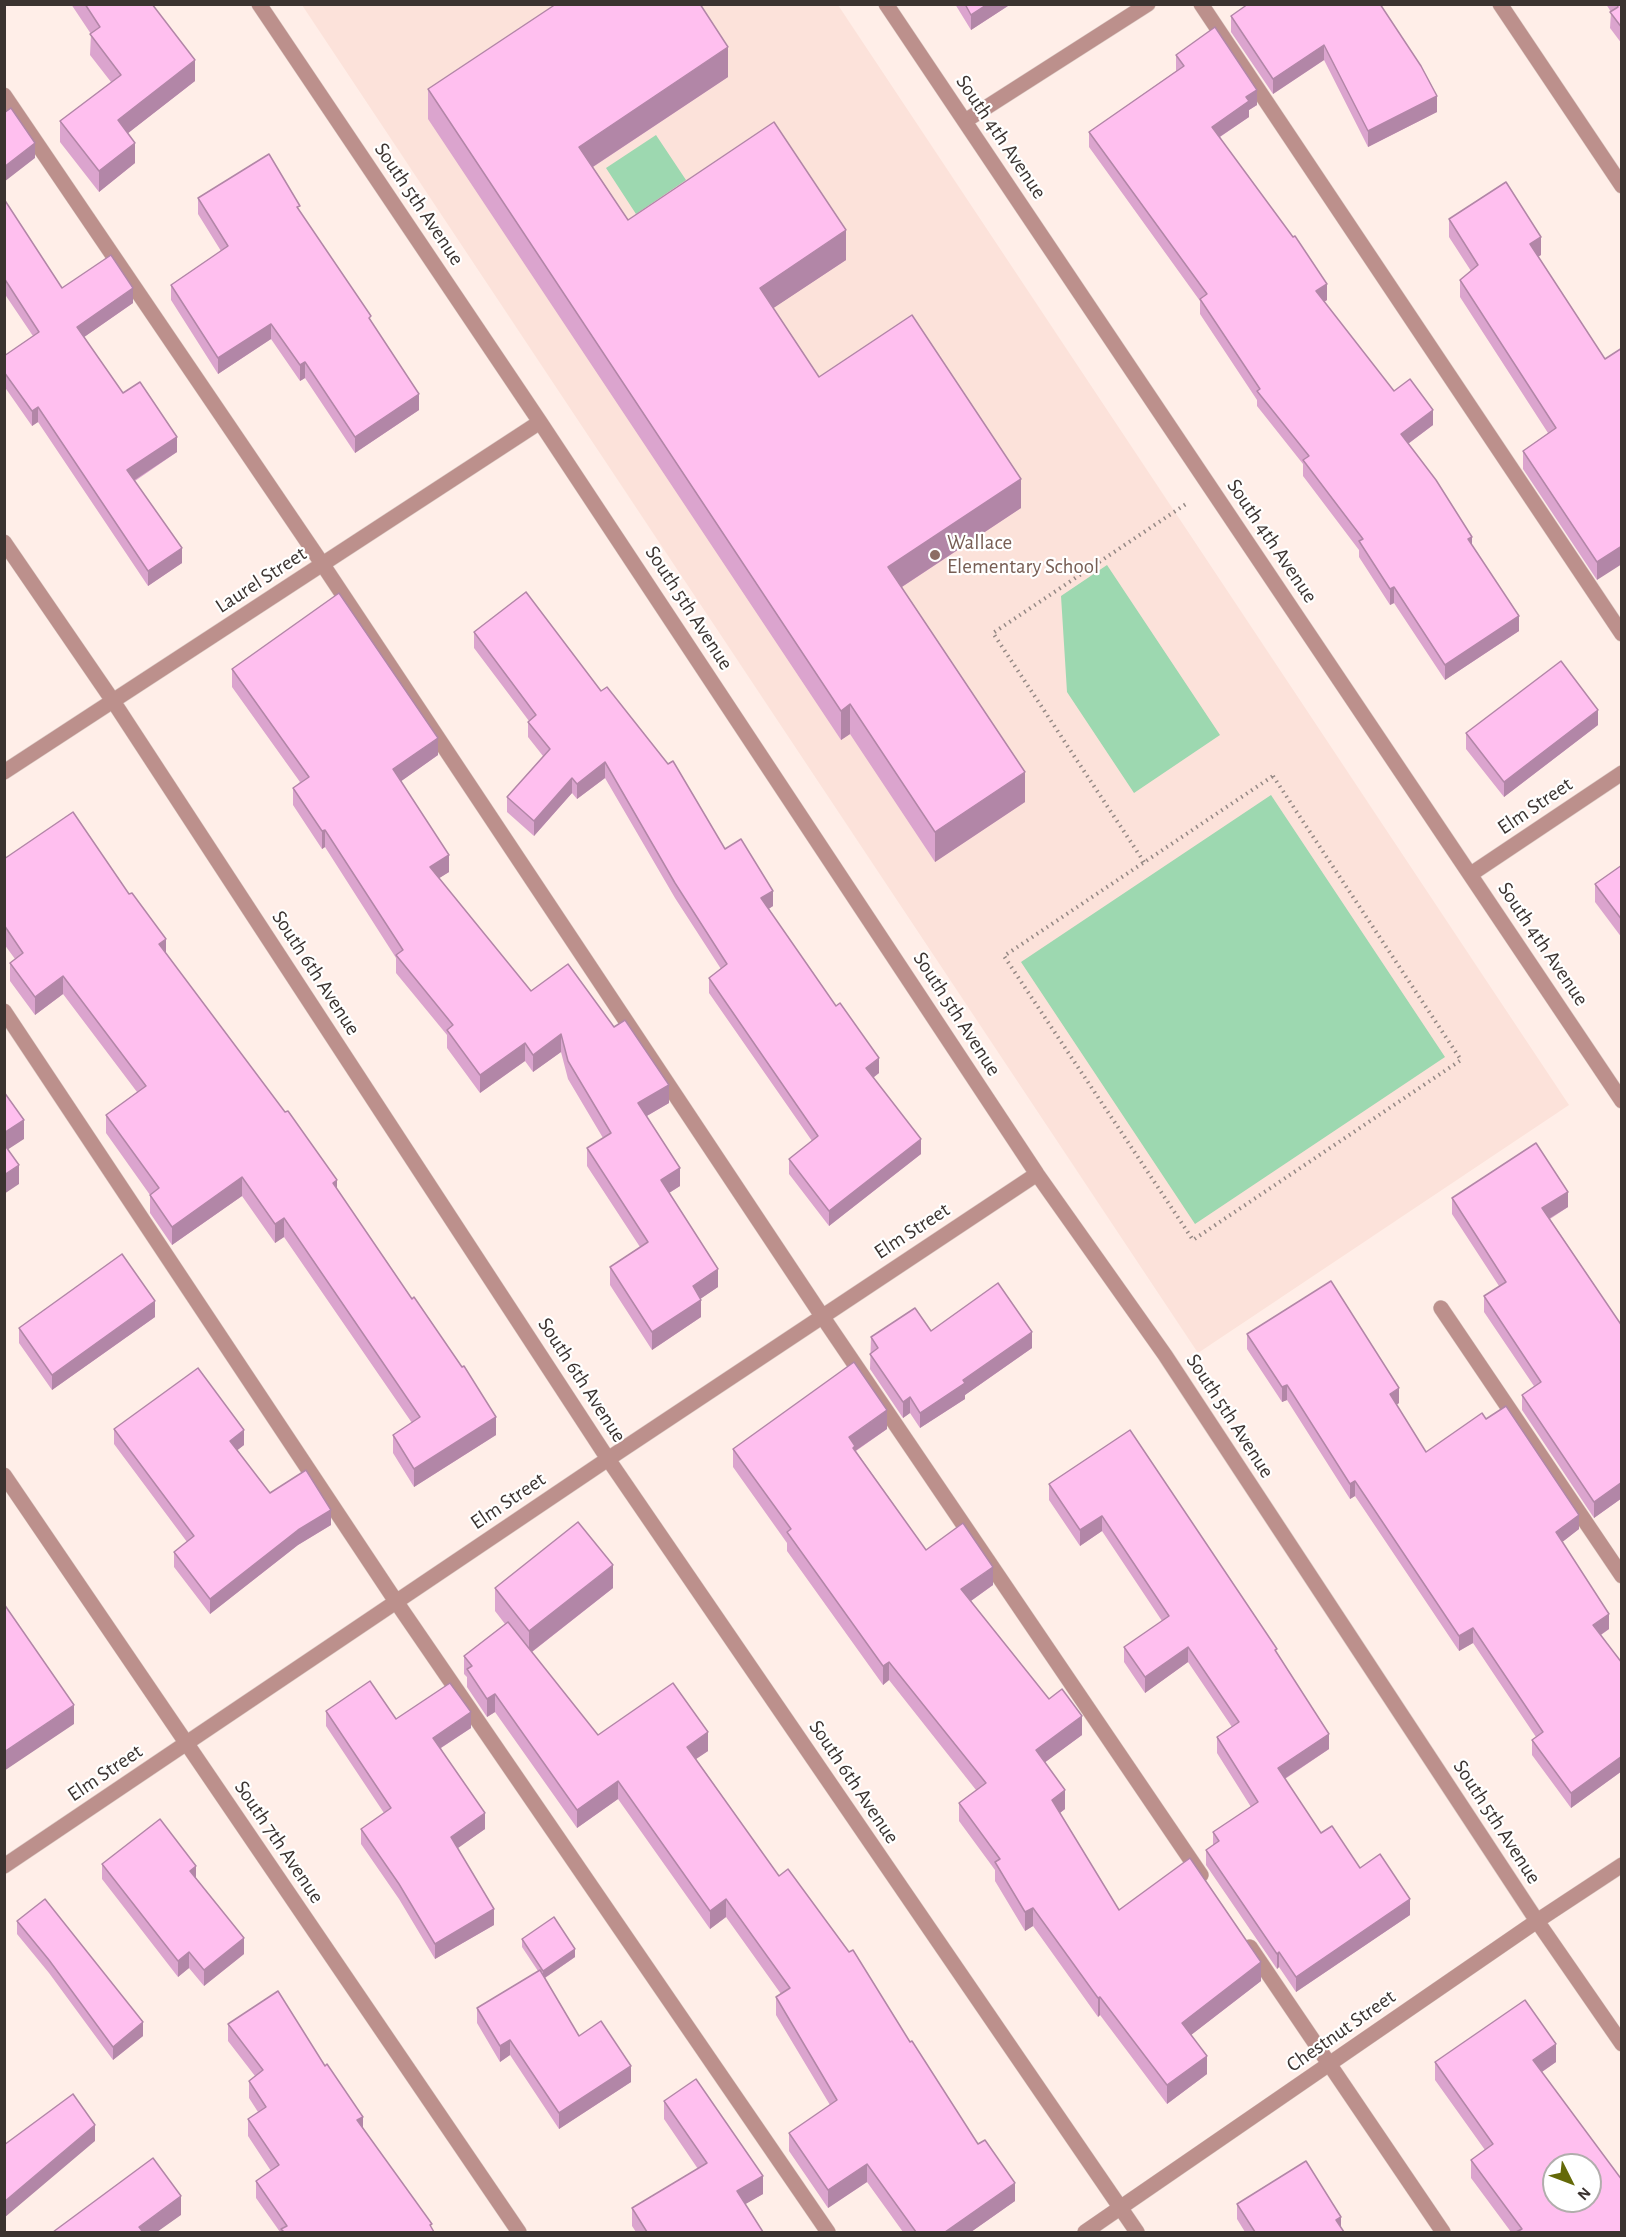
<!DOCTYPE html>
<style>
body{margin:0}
#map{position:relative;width:1626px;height:2237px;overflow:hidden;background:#ffeee8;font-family:"Alegreya Sans",sans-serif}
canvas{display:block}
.frame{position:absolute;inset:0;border:6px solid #3b3330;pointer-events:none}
.north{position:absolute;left:1542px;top:2153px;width:60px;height:60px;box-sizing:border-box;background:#fff;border:2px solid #b1adac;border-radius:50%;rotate:132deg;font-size:16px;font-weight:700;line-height:24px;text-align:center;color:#3b3330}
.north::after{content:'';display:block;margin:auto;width:21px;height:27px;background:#646908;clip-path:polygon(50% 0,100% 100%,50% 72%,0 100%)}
</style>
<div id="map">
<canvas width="1626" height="2237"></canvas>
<div class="frame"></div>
<div class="north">N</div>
</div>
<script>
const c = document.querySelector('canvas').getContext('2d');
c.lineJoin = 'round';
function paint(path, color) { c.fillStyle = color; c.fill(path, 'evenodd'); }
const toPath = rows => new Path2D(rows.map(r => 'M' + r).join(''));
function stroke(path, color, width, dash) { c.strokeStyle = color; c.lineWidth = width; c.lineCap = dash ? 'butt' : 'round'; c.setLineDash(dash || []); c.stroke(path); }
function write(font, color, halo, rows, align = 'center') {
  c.font = font + ' "Alegreya Sans",sans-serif'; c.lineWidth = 4.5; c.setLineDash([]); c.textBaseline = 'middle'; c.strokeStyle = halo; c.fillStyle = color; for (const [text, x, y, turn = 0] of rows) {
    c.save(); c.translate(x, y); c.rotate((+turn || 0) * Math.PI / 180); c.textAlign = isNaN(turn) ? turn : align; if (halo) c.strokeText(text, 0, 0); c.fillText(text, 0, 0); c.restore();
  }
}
paint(toPath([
 [302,5,838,5,1569,1105,1198,1353]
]), '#fce2da');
paint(toPath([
 [656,135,686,180,636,214,606,168],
 [1107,565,1220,735,1134,793,1067,692,1061,596],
 [1271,795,1445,1057,1195,1224,1021,962]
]), '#9dd8b0');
const minor = toPath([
 [259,4,540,422,1037,1174,1165,1355,1537,1921,1622,2044],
 [886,4,1622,1101],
 [1201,4,1622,634],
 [1500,4,1622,186],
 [4,95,323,565,822,1316,1201,1875],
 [965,121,1148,4],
 [4,542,113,701,608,1459,1137,2232],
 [4,772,540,422],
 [1471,874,1622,773],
 [4,1011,397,1603,828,2232],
 [1441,1308,1622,1576],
 [4,1475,519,2232],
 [4,1866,608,1459,1037,1174],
 [1250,1947,1443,2232],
 [1085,2232,1537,1921,1622,1865]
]);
stroke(minor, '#dcccc7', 16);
stroke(toPath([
 [1273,776,1461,1060,1193,1240,1004,956,1273,776],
 [1144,862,993,633,1186,504]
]), '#958985', 4, [1.5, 4.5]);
stroke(minor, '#bc908c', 15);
paint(toPath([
 [71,4,152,4,195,81,128,133,135,163,99,192,60,142,60,121,111,82,90,55,91,34],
 [955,4,1011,4,971,30],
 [1380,4,1437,112,1368,147,1324,60,1273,94,1231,32,1231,16],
 [1606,4,1622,4,1622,44,1610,28,1611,12],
 [1176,55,1257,105,1249,110,1249,117,1220,137,1327,300,1324,302,1394,391,1433,425,1408,444,1472,546,1519,631,1445,680,1394,603,1390,605,1359,557,1359,550,1303,476,1303,464,1257,406,1257,400,1200,314,1200,301,1089,147,1089,132,1176,71],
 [728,77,593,167,628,220,846,260,773,308,819,377,1021,508,902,587,1025,802,935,862,850,734,841,740,428,119,428,89],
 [4,190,5,201,62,288,133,303,84,337,123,393,177,452,135,481,182,563,148,586,38,422,32,426,4,386,4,356,33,336,4,293],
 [198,198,300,212,371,321,419,410,355,453,305,378,300,381,271,339,218,374,171,300,171,285,221,251,198,214],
 [1449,219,1541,255,1538,256,1605,359,1597,580,1523,469,1523,451,1548,433,1460,297,1460,280,1471,271,1449,237],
 [474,632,601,691,725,849,773,906,768,909,879,1073,873,1078,921,1154,829,1226,789,1174,789,1159,812,1141,709,993,709,978,721,969,675,898,605,778,577,799,572,793,534,836,507,812,507,797,543,756,528,737,528,722,529,721,474,648],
 [232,669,438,755,401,781,449,872,439,878,531,991,669,1103,647,1116,680,1186,669,1193,718,1287,701,1298,701,1317,652,1350,610,1285,610,1267,640,1247,587,1166,587,1148,603,1138,568,1079,561,1052,533,1072,525,1061,480,1093,447,1048,447,1035,396,973,396,958,325,847,322,849,293,805,293,788,300,782,232,687],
 [1598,725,1504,797,1466,749,1466,733],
 [4,859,166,954,337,1189,496,1435,414,1487,393,1453,393,1435,412,1423,284,1237,275,1243,242,1196,172,1245,150,1213,150,1195,106,1133,106,1115,137,1092,63,994,35,1015,10,981,10,963,15,959,4,944],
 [1622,865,1622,938,1595,902,1595,884],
 [1452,1198,1568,1207,1550,1219,1622,1326,1622,1498,1594,1518,1522,1410,1522,1395,1534,1386,1484,1312,1484,1296,1499,1286,1452,1214],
 [155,1317,52,1390,19,1343,19,1328],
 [931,1331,1032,1348,965,1395,965,1399,920,1428,910,1413,903,1418,870,1369,871,1337],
 [1247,1334,1399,1403,1396,1405,1426,1452,1486,1419,1579,1529,1562,1542,1609,1629,1601,1635,1622,1663,1622,1771,1571,1808,1532,1755,1532,1740,1536,1737,1473,1643,1459,1651,1355,1496,1350,1499,1287,1400,1282,1402,1247,1349],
 [114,1429,244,1445,237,1450,270,1493,331,1525,298,1545,210,1614,174,1567,174,1552,187,1542,114,1444],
 [887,1429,856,1451,926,1550,993,1585,971,1601,1049,1699,1082,1735,1045,1762,1065,1809,1060,1813,1119,1910,1261,1981,1191,2035,1207,2074,1167,2104,1100,2015,1098,2017,1033,1926,1025,1931,995,1881,995,1870,959,1821,959,1803,976,1790,889,1680,883,1685,787,1551,787,1543,733,1467,733,1449],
 [1130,1430,1277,1653,1329,1749,1285,1779,1321,1833,1410,1915,1296,1992,1279,1967,1277,1969,1206,1865,1206,1850,1213,1845,1213,1832,1251,1807,1217,1753,1217,1737,1232,1727,1188,1662,1145,1693,1124,1662,1124,1647,1162,1621,1102,1531,1080,1546,1049,1500,1049,1484],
 [495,1588,613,1588,532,1652,598,1735,708,1751,696,1759,779,1876,910,2042,1015,2201,971,2232,903,2232,867,2182,828,2208,789,2151,789,2133,830,2105,776,2015,776,1997,781,1994,726,1917,710,1929,618,1799,577,1828,495,1712,487,1717,467,1687,467,1677,464,1674,464,1656,505,1624,495,1611],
 [326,1711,471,1728,441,1748,485,1829,457,1848,494,1925,435,1959,399,1899,361,1844,361,1829,384,1813,326,1726],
 [102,1864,196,1878,244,1954,204,1986,189,1968,178,1977,102,1879],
 [17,1921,143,2036,113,2060,49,1973,17,1934],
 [522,1939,575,1957,545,1978,579,2036,631,2082,559,2129,510,2055,500,2062,477,2023,477,2008,538,1971,522,1947],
 [228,2024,363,2129,434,2232,280,2232,256,2198,256,2181,271,2171,248,2136,248,2119,258,2112,249,2098,249,2081,255,2076,228,2041],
 [1435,2062,1556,2062,1542,2072,1622,2232,1511,2232,1471,2178,1471,2160,1485,2150,1435,2080],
 [664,2101,763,2194,745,2204,763,2232,636,2232,632,2226,632,2208,698,2169,664,2119],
 [1237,2204,1341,2228,1344,2232,1245,2232,1237,2219]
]), '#dba4ce');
paint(toPath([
 [988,4,1011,4,971,30,971,15],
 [1324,45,1324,60,1273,94,1273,79],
 [728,47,728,77,579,176,579,147],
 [195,60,195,81,118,141,118,120],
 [1257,90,1257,105,1249,110,1249,117,1212,142,1212,127,1246,97],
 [1437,96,1437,112,1368,147,1368,131],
 [35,143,35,158,4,182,4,167],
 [135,143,135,163,99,192,99,171],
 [846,230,846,260,760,317,760,288],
 [1541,237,1541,255,1530,262,1530,244],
 [1327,284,1327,300,1316,307,1316,291],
 [133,288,133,303,77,342,77,327],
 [271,324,271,339,218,374,218,358],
 [305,362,305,378,300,381,300,365],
 [419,394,419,410,355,453,355,437],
 [38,407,38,422,32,426,32,411],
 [1433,410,1433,425,1401,449,1401,434],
 [177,437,177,452,127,485,127,470],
 [1021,479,1021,508,888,596,888,567],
 [1472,537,1472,552,1468,539],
 [1622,546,1622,564,1597,580,1597,562],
 [182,548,182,563,148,586,148,571],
 [1394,587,1394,603,1390,605,1390,589],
 [1519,616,1519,631,1445,680,1445,665],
 [850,704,850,734,841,740,841,711],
 [1598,710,1598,725,1504,797,1504,782],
 [438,738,438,755,393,787,393,769],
 [605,762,605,778,577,799,577,784],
 [1025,772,1025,802,935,862,935,832],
 [572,778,572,793,534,836,534,821],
 [325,830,325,847,322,849,322,831],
 [449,855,449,872,430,884,430,867],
 [773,891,773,906,761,914,761,898],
 [166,939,166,957,159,944],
 [63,976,63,994,35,1015,35,997],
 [561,1034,561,1052,533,1072,533,1055],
 [525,1043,525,1061,480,1093,480,1075],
 [879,1058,879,1073,866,1083,866,1068],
 [669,1085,669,1103,638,1121,638,1103],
 [24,1120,24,1139,4,1152,4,1133],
 [921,1139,921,1154,829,1226,829,1211],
 [19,1165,19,1184,4,1194,4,1175],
 [680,1168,680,1186,661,1198,661,1180],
 [242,1177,242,1196,172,1245,172,1227],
 [337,1180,337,1199,333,1183],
 [1568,1192,1568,1207,1542,1223,1542,1208],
 [284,1218,284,1237,275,1243,275,1224],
 [718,1269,718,1287,693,1304,693,1286],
 [701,1300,701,1317,652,1350,652,1332],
 [155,1301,155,1317,52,1390,52,1375],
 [1032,1332,1032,1348,965,1395,965,1399,920,1428,920,1413,963,1380],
 [1287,1385,1287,1400,1282,1402,1282,1387],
 [1399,1388,1399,1403,1390,1409,1390,1394],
 [910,1397,910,1413,903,1418,903,1402],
 [887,1410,887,1429,855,1451,849,1437],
 [496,1417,496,1435,414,1487,414,1469],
 [244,1430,244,1445,230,1456,230,1441],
 [1355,1481,1355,1496,1350,1499,1350,1484],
 [1622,1482,1622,1498,1594,1518,1594,1502],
 [331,1510,331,1525,298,1545,210,1614,210,1599,298,1530],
 [1579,1515,1579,1529,1556,1547,1556,1532],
 [1102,1516,1102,1531,1080,1546,1080,1530],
 [613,1565,613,1588,529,1654,529,1631],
 [993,1567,993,1585,961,1608,961,1589],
 [1609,1614,1609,1629,1593,1640,1593,1625],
 [1473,1628,1473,1643,1459,1651,1459,1636],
 [1188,1647,1188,1662,1145,1693,1145,1677],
 [889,1662,889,1680,883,1685,883,1666],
 [495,1694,495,1712,487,1717,487,1699],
 [74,1705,74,1724,4,1771,4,1752],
 [471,1712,471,1728,433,1753,433,1738],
 [1082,1716,1082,1735,1036,1769,1036,1750],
 [708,1732,708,1751,687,1765,687,1747],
 [1329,1734,1329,1749,1278,1783,1278,1768],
 [1622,1756,1622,1771,1571,1808,1571,1793],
 [618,1781,618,1799,577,1828,577,1810],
 [1065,1790,1065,1809,1052,1819,1052,1800],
 [485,1813,485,1829,451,1853,451,1837],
 [196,1866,196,1882,190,1871],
 [726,1899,726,1917,710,1929,710,1911],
 [1410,1899,1410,1915,1296,1992,1296,1977],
 [1033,1908,1033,1926,1025,1931,1025,1912],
 [494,1909,494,1925,435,1959,435,1944],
 [244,1938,244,1954,204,1986,204,1970],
 [575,1949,575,1957,543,1979,543,1971],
 [189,1952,189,1968,178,1977,178,1961],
 [1279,1952,1279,1967,1277,1969,1277,1954],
 [1261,1962,1261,1981,1182,2042,1182,2023],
 [1100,1997,1100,2015,1098,2017,1098,1998],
 [143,2022,143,2036,113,2060,113,2047],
 [510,2040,510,2055,500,2062,500,2046],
 [1556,2044,1556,2062,1533,2078,1533,2060],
 [1207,2056,1207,2074,1167,2104,1167,2085],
 [631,2066,631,2082,559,2129,559,2113],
 [363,2117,363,2134,357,2120],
 [95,2125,95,2141,4,2218,4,2202],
 [867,2164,867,2182,828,2208,828,2190],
 [763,2176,763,2194,737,2209,737,2191],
 [1015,2183,1015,2201,971,2232,945,2232],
 [181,2196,181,2215,157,2232,139,2232,139,2227],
 [1341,2217,1341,2232,1336,2220]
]), '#b286a7');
const building = toPath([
 [85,4,152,4,195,60,118,120,135,143,99,171,60,121,121,75,90,34,100,27,85,4],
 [556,4,700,4,728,47,579,147,628,220,774,122,846,230,760,288,819,377,912,315,1021,479,888,567,1025,772,935,832,850,704,841,711,428,89,556,4],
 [965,4,988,4,971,15,965,4],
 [1248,4,1380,4,1421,66,1437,96,1368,131,1324,45,1273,79,1231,16,1248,4],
 [1617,4,1622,4,1622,28,1610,12,1618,7,1617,4],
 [1215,27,1257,90,1246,97,1249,101,1212,127,1293,237,1295,236,1327,284,1316,291,1394,391,1410,379,1433,410,1401,434,1436,480,1472,537,1468,539,1519,616,1445,665,1394,587,1390,589,1359,541,1363,539,1303,460,1309,456,1257,391,1260,389,1200,299,1207,294,1089,132,1184,66,1176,55,1215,27],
 [11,108,35,143,4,167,4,113,11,108],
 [269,154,300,206,297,207,371,316,369,318,419,394,355,437,305,362,300,365,271,324,218,358,171,285,228,246,198,198,269,154],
 [1506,182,1541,237,1530,244,1605,359,1622,348,1622,546,1597,562,1523,451,1556,428,1460,280,1478,265,1449,219,1506,182],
 [4,199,62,288,111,255,133,288,77,327,123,393,140,382,177,437,127,470,182,548,148,571,38,407,32,411,4,372,4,356,39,332,4,278,4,199],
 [526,592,601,691,607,687,668,764,673,761,725,849,741,839,773,891,761,898,836,1006,840,1003,879,1058,866,1068,921,1139,829,1211,789,1159,818,1136,709,978,727,964,675,883,605,762,577,784,572,778,534,821,507,797,550,749,528,722,536,715,474,632,526,592],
 [339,593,438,738,393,769,449,855,430,867,531,991,568,964,614,1027,625,1020,669,1085,638,1103,680,1168,661,1180,718,1269,693,1286,701,1300,652,1332,610,1267,648,1242,587,1148,611,1133,568,1061,561,1034,533,1055,525,1043,480,1075,447,1030,453,1025,396,955,403,950,325,830,322,831,293,788,309,777,232,669,339,593],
 [1561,661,1598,710,1504,782,1466,733,1561,661],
 [73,812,129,894,132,893,166,939,159,944,285,1112,288,1111,337,1180,333,1183,412,1299,414,1297,462,1367,464,1366,496,1417,414,1469,393,1435,420,1417,284,1218,275,1224,242,1177,172,1227,150,1195,159,1188,106,1115,146,1086,63,976,35,997,10,963,23,953,4,925,4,859,73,812],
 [1622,865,1622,920,1595,884,1622,865],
 [4,1092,24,1120,4,1133,4,1092],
 [1536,1143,1568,1192,1542,1208,1622,1326,1622,1482,1594,1502,1522,1395,1541,1382,1484,1296,1506,1282,1452,1198,1536,1143],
 [4,1144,19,1165,4,1175,4,1144],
 [122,1254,155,1301,52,1375,19,1328,122,1254],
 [1331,1281,1399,1388,1390,1394,1426,1452,1482,1413,1486,1419,1506,1406,1579,1515,1556,1532,1609,1614,1593,1625,1622,1663,1622,1756,1571,1793,1532,1740,1543,1732,1473,1628,1459,1636,1355,1481,1350,1484,1287,1385,1282,1387,1247,1334,1331,1281],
 [998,1283,1032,1332,963,1380,965,1383,920,1413,910,1397,903,1402,870,1354,878,1348,871,1337,915,1308,931,1331,998,1283],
 [854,1362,887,1410,849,1437,855,1446,853,1448,926,1550,963,1523,993,1567,961,1589,1049,1699,1062,1689,1082,1716,1036,1750,1065,1790,1052,1800,1119,1910,1190,1858,1261,1962,1182,2023,1207,2056,1167,2085,1100,1997,1098,1998,1033,1908,1025,1912,995,1862,1000,1859,959,1803,986,1783,889,1662,883,1666,787,1532,791,1529,733,1449,854,1362],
 [198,1368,244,1430,230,1441,270,1493,306,1470,331,1510,298,1530,210,1599,174,1552,194,1536,114,1429,198,1368],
 [1130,1430,1277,1649,1275,1650,1329,1734,1278,1768,1321,1833,1332,1826,1360,1868,1380,1854,1410,1899,1296,1977,1279,1952,1277,1954,1206,1850,1219,1841,1213,1832,1258,1802,1217,1737,1239,1722,1188,1647,1145,1677,1124,1647,1169,1616,1102,1516,1080,1530,1049,1484,1130,1430],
 [578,1522,613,1565,529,1631,495,1588,578,1522],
 [4,1604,74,1705,4,1752,4,1604],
 [508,1622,598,1735,673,1683,708,1732,687,1747,779,1876,788,1869,849,1952,853,1950,910,2042,912,2041,978,2144,985,2140,1015,2183,945,2232,916,2232,867,2164,828,2190,789,2133,837,2100,776,1997,790,1988,726,1899,710,1911,618,1781,577,1810,495,1694,487,1699,467,1669,472,1666,464,1656,508,1622],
 [370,1681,396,1719,450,1683,471,1712,433,1738,485,1813,451,1837,494,1909,435,1944,399,1884,361,1829,391,1808,326,1711,370,1681],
 [160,1819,196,1866,190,1871,244,1938,204,1970,189,1952,178,1961,102,1864,160,1819],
 [45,1899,143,2022,113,2047,49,1960,17,1921,45,1899],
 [554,1917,575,1949,543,1971,522,1939,554,1917],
 [540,1970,579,2036,601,2021,631,2066,559,2113,510,2040,500,2046,477,2008,540,1970],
 [278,1991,325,2066,327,2064,363,2117,357,2120,432,2224,430,2225,434,2232,284,2232,281,2229,287,2226,256,2181,279,2165,248,2119,266,2107,249,2081,263,2070,228,2024,278,1991],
 [1525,2000,1556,2044,1533,2060,1622,2180,1622,2232,1516,2232,1522,2229,1471,2160,1493,2144,1435,2062,1525,2000],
 [1554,2165,1590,2165,1590,2201,1554,2201,1554,2165],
 [696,2079,763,2176,737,2191,763,2232,647,2232,632,2208,707,2163,664,2101,696,2079],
 [73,2094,95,2125,4,2202,4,2145,73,2094],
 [153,2158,181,2196,139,2227,143,2232,53,2232,153,2158],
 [1306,2161,1341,2217,1336,2220,1344,2232,1255,2232,1237,2204,1306,2161]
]);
paint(building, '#ffbfef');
stroke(building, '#b286a7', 1.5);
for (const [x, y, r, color] of [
 [935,555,6,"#8d6e63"]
]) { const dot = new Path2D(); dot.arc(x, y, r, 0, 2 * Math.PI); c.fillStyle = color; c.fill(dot); stroke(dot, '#fff', 2); }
write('21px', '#3b3330', '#fff', [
 ["South 4th Avenue",1001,137,56],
 ["South 5th Avenue",419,204,56],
 ["South 4th Avenue",1272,541,56],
 ["Laurel Street",261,580,-33],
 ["South 5th Avenue",689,608,57],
 ["Elm Street",1535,806,-34],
 ["South 4th Avenue",1543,944,56],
 ["South 6th Avenue",316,973,57],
 ["South 5th Avenue",957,1014,57],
 ["Elm Street",912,1231,-33],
 ["South 6th Avenue",582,1380,57],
 ["South 5th Avenue",1230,1416,57],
 ["Elm Street",508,1501,-34],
 ["Elm Street",105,1773,-34],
 ["South 6th Avenue",854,1782,56],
 ["South 5th Avenue",1497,1822,57],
 ["South 7th Avenue",279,1842,56],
 ["Chestnut Street",1341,2031,-35]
]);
write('21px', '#785e54', '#fff', [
 ["Wallace",947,543],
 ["Elementary School",947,567]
], 'left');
</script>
